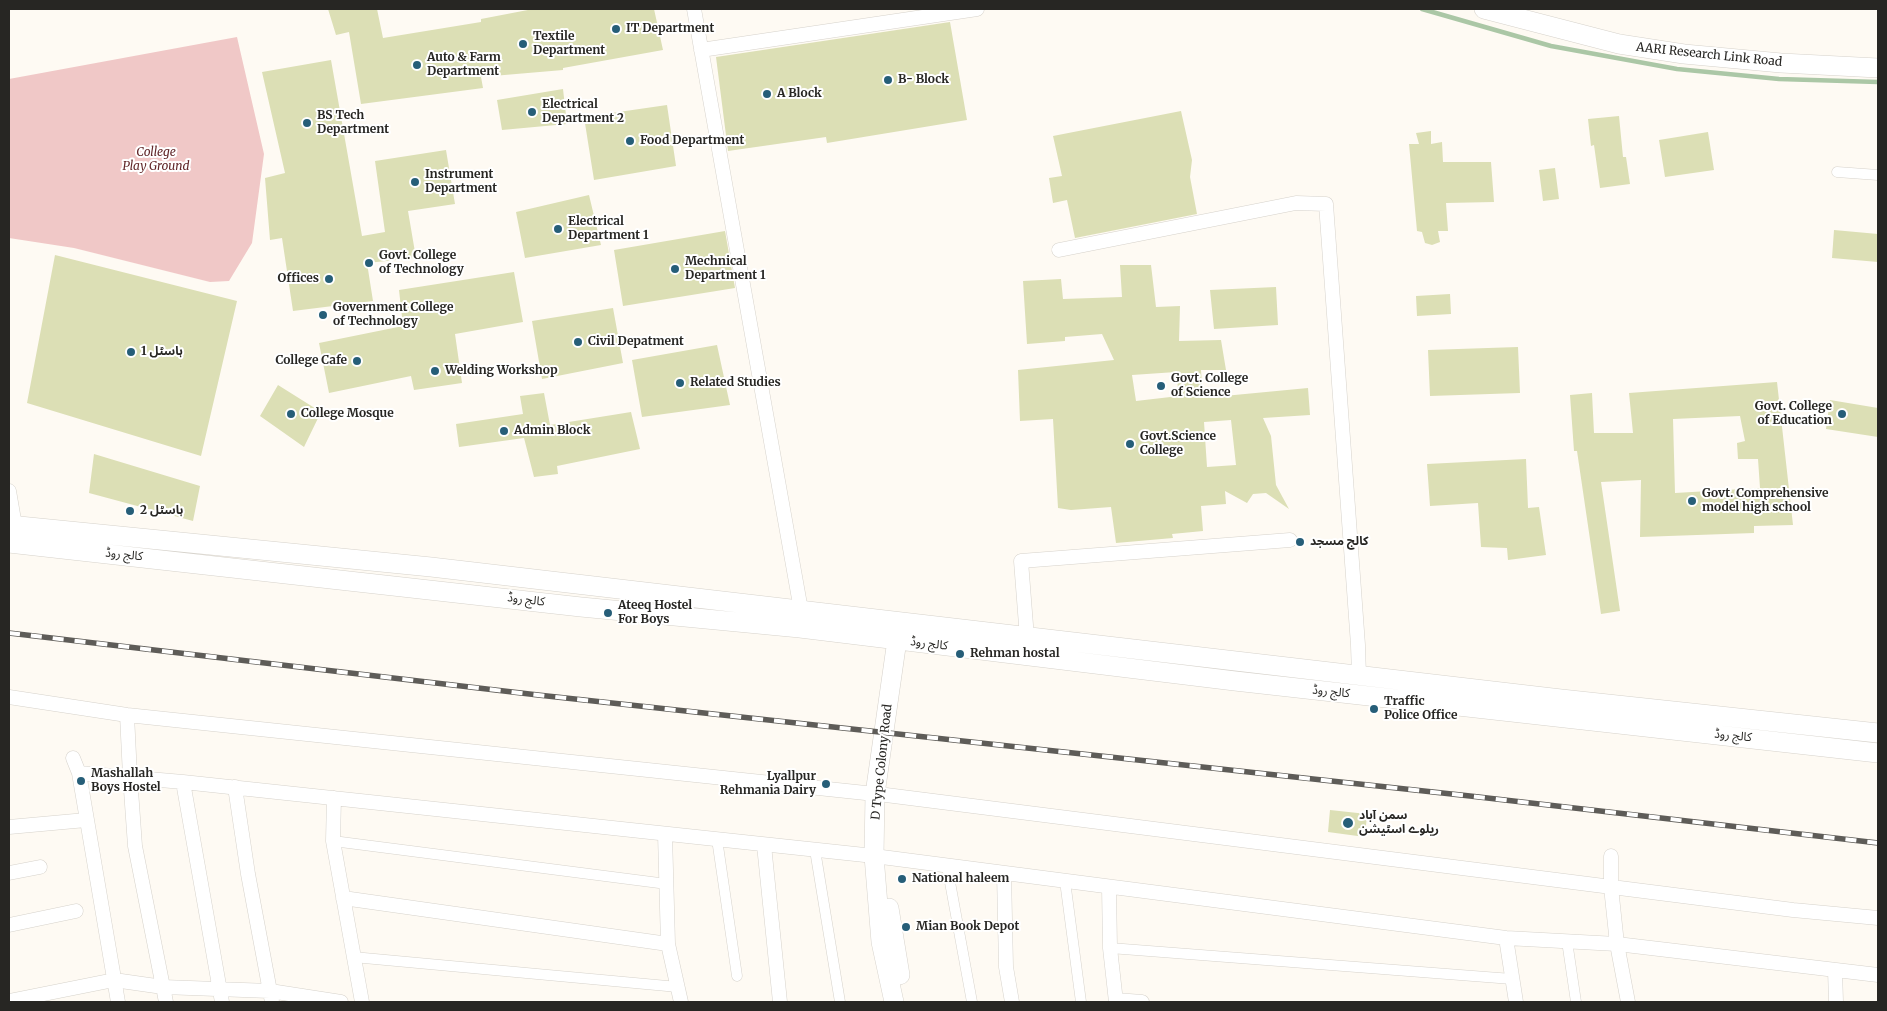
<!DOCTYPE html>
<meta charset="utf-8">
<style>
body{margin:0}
#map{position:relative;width:1887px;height:1011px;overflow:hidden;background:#fefaf3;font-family:Merriweather,serif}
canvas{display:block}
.frame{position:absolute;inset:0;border:10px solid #272623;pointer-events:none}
</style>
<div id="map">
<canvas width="1887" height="1011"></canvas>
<div class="frame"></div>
</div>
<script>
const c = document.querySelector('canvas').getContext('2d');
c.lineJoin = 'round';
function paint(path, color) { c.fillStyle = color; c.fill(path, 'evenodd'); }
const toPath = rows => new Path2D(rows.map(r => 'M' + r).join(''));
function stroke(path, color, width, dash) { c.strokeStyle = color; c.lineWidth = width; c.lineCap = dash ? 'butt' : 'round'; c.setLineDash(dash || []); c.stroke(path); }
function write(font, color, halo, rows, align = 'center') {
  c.font = font + ' Merriweather,"Noto Sans Arabic",serif'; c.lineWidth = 4; c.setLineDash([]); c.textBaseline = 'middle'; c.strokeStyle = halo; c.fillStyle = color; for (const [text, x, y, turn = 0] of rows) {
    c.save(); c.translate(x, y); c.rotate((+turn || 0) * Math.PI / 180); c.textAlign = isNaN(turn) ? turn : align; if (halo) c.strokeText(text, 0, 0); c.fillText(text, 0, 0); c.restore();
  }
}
paint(toPath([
 [237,37,264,154,252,243,229,281,210,282,74,248,9,238,9,79]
]), '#f0c8c7');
stroke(toPath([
 [1422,9,1551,46,1677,69,1779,79,1878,82]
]), '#abc7a6', 4.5);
paint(toPath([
 [328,9,377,9,383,38,481,22,481,19,533,9,654,9,663,50,563,68,563,70,481,77,483,88,361,104,349,32,336,35],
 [950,22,967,120,827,143,826,137,728,151,716,57],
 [331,60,362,236,385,232,375,161,446,150,455,204,408,211,416,258,367,263,373,301,293,311,282,238,270,240,265,178,285,173,262,72],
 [563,89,567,124,502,130,497,100],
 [667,105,676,166,594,180,584,117],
 [1181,111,1192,160,1190,177,1197,214,1075,238,1067,200,1053,203,1049,178,1062,176,1053,136],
 [1619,116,1623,157,1626,157,1630,184,1600,188,1594,145,1591,146,1588,119],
 [1431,131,1431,144,1442,142,1443,162,1491,162,1494,202,1446,203,1448,231,1438,231,1440,242,1432,245,1425,243,1422,232,1417,231,1409,144,1419,144,1416,133],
 [1708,132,1714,170,1665,177,1659,140],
 [1555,168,1559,199,1543,201,1539,170],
 [589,195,601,245,525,258,516,212],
 [1834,230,1878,234,1878,262,1832,258],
 [725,231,735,288,623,306,614,250],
 [55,255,237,301,201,456,27,403],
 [1120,265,1151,265,1156,307,1180,306,1179,341,1221,340,1226,370,1201,370,1203,398,1308,388,1310,415,1263,418,1271,436,1276,485,1289,509,1266,493,1253,494,1247,503,1225,491,1226,504,1201,506,1203,531,1172,534,1173,538,1116,543,1111,507,1071,510,1058,508,1053,419,1020,421,1018,370,1114,360,1102,334,1065,337,1065,341,1027,344,1023,281,1061,279,1063,299,1122,297],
 [1176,372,1179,396,1136,401,1132,375],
 [1231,420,1236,465,1207,467,1204,422],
 [514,272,523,322,455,334,462,383,414,390,411,376,329,393,319,343,403,326,399,290],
 [1276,287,1278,325,1214,329,1210,290],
 [1450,294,1451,314,1417,316,1416,296],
 [613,308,623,363,542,379,532,321],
 [717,345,730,405,642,417,632,360],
 [1518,347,1520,393,1430,396,1428,350],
 [1777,382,1793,525,1754,526,1754,533,1640,537,1641,480,1601,482,1620,611,1601,614,1577,451,1574,451,1570,395,1592,393,1594,433,1633,433,1629,393],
 [1740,416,1745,441,1737,443,1738,459,1758,459,1760,488,1675,493,1673,419],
 [278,385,321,412,304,447,260,416],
 [544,393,550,425,631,412,640,449,557,466,558,474,534,477,524,438,459,447,456,424,523,414,520,396],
 [1830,400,1878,408,1878,437,1826,429],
 [94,454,200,486,193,521,89,493],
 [1526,459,1528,508,1539,507,1546,555,1508,560,1507,548,1481,547,1478,503,1430,506,1427,464],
 [1330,810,1367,814,1365,837,1328,832]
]), '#dcdfb5');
const pedestrian = toPath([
 [1837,172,1878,175],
 [717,839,737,976],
 [333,841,667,884],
 [815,850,840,1002],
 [947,866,972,1002],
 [1065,881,1081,1002],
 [1567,941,1576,1002],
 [1110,948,1512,979],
 [353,957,678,987]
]);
const minor = toPath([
 [694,9,801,610],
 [701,50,977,9],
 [1059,250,1296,203,1326,204,1358,645,1359,676],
 [9,491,15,526],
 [1027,638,1021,561,1290,540],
 [9,697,127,715,875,794],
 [127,715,130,776,135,846,166,1002],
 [73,758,79,773,118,1002],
 [79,773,183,782,874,856,1506,938,1617,944,1878,975],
 [183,782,222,1002],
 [235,787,248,874,272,1002],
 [886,795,1793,910,1878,918],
 [334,798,333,841,362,1002],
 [9,827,86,820],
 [665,834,668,944,681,1002],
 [764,845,780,1002],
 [1611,856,1611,887,1617,944,1628,1002],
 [9,873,40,867],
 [1004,873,1006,967,1012,1002],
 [1109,887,1110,948,1116,1002],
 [343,898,668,944],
 [9,925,76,911],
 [1506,938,1516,1002],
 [1835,970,1836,1002],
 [1116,1000,1142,1002],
 [9,1001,114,980,163,987,270,991,341,1002]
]);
const secondary = toPath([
 [1484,9,1619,44,1684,54,1781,63,1878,68],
 [9,525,431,567,1561,699,1878,733],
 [9,543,581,607,800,628,1235,681,1878,753],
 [889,908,900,975],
 [894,1002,881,942,874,856,875,794,897,640]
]);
stroke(pedestrian, '#d6d2cb', 11);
stroke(minor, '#d6d2cb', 15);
stroke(secondary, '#d6d2cb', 20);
stroke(pedestrian, '#fff', 10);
stroke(minor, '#fff', 14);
stroke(secondary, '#fff', 19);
const rail = toPath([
 [9,633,538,695,1470,796,1878,843]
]);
stroke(rail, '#5e5c58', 5.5);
stroke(rail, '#fff', 4, [11]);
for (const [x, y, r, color] of [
 [616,29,5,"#265e78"],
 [523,44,5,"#265e78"],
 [417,65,5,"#265e78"],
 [888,80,5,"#265e78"],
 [767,94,5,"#265e78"],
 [532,112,5,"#265e78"],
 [307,123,5,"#265e78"],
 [630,141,5,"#265e78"],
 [415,182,5,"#265e78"],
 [558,229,5,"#265e78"],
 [369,263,5,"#265e78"],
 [675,269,5,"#265e78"],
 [329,279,5,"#265e78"],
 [323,315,5,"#265e78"],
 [578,342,5,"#265e78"],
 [131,352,5,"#265e78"],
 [357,361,5,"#265e78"],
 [435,371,5,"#265e78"],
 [680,383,5,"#265e78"],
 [1161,386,5,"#265e78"],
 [291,414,5,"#265e78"],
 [1842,414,5,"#265e78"],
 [504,431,5,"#265e78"],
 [1130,444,5,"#265e78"],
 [1692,501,5,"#265e78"],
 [130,511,5,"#265e78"],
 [1300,542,5,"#265e78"],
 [608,613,5,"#265e78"],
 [960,654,5,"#265e78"],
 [1374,709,5,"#265e78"],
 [81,781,5,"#265e78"],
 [826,784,5,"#265e78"],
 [1348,823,6,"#265e78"],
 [902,879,5,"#265e78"],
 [906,927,5,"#265e78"]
]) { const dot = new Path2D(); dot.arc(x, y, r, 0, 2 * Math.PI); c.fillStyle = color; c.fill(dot); stroke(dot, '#fff', 2); }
write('bold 12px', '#272623', '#fff', [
 ["IT Department",626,29],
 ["Textile",533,37],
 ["Department",533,51],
 ["Auto & Farm",427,58],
 ["Department",427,72],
 ["B- Block",898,80],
 ["A Block",777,94],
 ["Electrical",542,105],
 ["Department 2",542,119],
 ["BS Tech",317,116],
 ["Department",317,130],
 ["Food Department",640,141],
 ["Instrument",425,175],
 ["Department",425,189],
 ["Electrical",568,222],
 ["Department 1",568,236],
 ["Govt. College",379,256],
 ["of Technology",379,270],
 ["Mechnical",685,262],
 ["Department 1",685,276],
 ["Offices",319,279,"right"],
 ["Government College",333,308],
 ["of Technology",333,322],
 ["Civil Depatment",588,342],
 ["ہاسٹل 1",141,352],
 ["College Cafe",347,361,"right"],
 ["Welding Workshop",445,371],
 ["Govt. College",1171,379],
 ["of Science",1171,393],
 ["Related Studies",690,383],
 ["Govt. College",1832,407,"right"],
 ["of Education",1832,421,"right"],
 ["College Mosque",301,414],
 ["Admin Block",514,431],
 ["Govt.Science",1140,437],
 ["College",1140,451],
 ["Govt. Comprehensive",1702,494],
 ["model high school",1702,508],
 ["ہاسٹل 2",140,511],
 ["کالج مسجد",1310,542],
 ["Ateeq Hostel",618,606],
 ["For Boys",618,620],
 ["Rehman hostal",970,654],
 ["Traffic",1384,702],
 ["Police Office",1384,716],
 ["Mashallah",91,774],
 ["Boys Hostel",91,788],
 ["Lyallpur",816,777,"right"],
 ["Rehmania Dairy",816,791,"right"],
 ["سمن آباد",1359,816],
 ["ریلوے اسٹیشن",1359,830],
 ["National haleem",912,879],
 ["Mian Book Depot",916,927]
], 'left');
write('12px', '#272623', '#fff', [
 ["AARI Research Link Road",1709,55,6],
 ["کالج روڈ",124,555,6],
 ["کالج روڈ",526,600,7],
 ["کالج روڈ",929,644,7],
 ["کالج روڈ",1331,692,6],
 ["کالج روڈ",1733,736,6],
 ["D Type Colony Road",882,762,-84]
]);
write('italic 12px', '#612729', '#fff', [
 ["College",156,153],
 ["Play Ground",156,167]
]);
</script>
